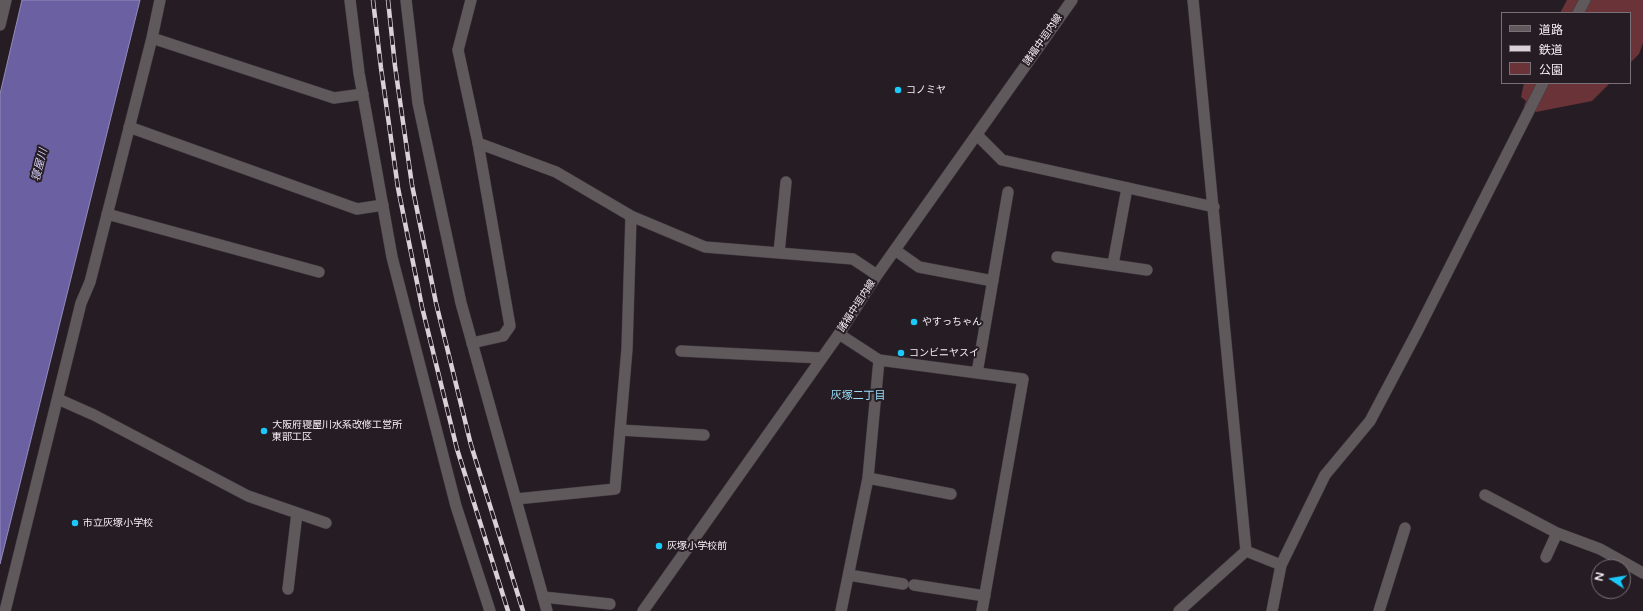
<!DOCTYPE html>
<meta charset="utf-8">
<style>
body{margin:0}
#map{position:relative;width:1643px;height:611px;overflow:hidden;background:#261d24;font-family:"Varela Round","Noto Sans JP",sans-serif}
canvas{display:block}
.legend{position:absolute;left:1501px;top:12px;width:130px;height:72px;box-sizing:border-box;background:#261d24;border:1px solid #797177;margin:0;padding:5px 7px;list-style:none;font-size:12px;color:#f6eff4}
.legend li{display:flex;align-items:center;gap:8px;height:20px}
.legend b{width:20px;border:1px solid #797177}
.north{position:absolute;left:1591px;top:559px;width:40px;height:40px;box-sizing:border-box;background:#261d24;border:1px solid #797177;border-radius:50%;rotate:282deg;font-size:11px;font-weight:700;line-height:16px;text-align:center;color:#f6eff4}
.north::after{content:'';display:block;margin:auto;width:14px;height:18px;background:#1acafc;clip-path:polygon(50% 0,100% 100%,50% 72%,0 100%)}
</style>
<div id="map">
<canvas width="1643" height="611"></canvas>
<ul class="legend">
<li><b style="height:5px;background:#5f595b"></b>道路</li>
<li><b style="height:5px;background:#d8d1d6"></b>鉄道</li>
<li><b style="height:11px;background:#6a3338"></b>公園</li>
</ul>
<div class="north">N</div>
</div>
<script>
const c = document.querySelector('canvas').getContext('2d');
c.lineJoin = 'round';
function paint(path, color) { c.fillStyle = color; c.fill(path, 'evenodd'); }
const toPath = rows => new Path2D(rows.map(r => 'M' + r).join(''));
function stroke(path, color, width, dash) { c.strokeStyle = color; c.lineWidth = width; c.lineCap = dash ? 'butt' : 'round'; c.setLineDash(dash || []); c.stroke(path); }
function write(font, color, halo, rows, align = 'center') {
  c.font = font + ' "Varela Round","Noto Sans JP",sans-serif'; c.lineWidth = 4; c.setLineDash([]); c.textBaseline = 'middle'; c.strokeStyle = halo; c.fillStyle = color; for (const [text, x, y, turn = 0] of rows) {
    c.save(); c.translate(x, y); c.rotate((+turn || 0) * Math.PI / 180); c.textAlign = isNaN(turn) ? turn : align; if (halo) c.strokeText(text, 0, 0); c.fillText(text, 0, 0); c.restore();
  }
}
paint(toPath([
 [1567,0,1643,0,1643,43,1639,54,1630,63,1630,13,1560,13],
 [1524,83,1610,83,1592,101,1536,112,1524,106,1526,101,1521,97]
]), '#6a3338');
const water = toPath([
 [22,0,140,0,0,564,0,94,22,0]
]);
paint(water, '#6a60a2');
stroke(water, '#948bbb', 1);
const service = toPath([
 [1057,257,1147,270],
 [1113,264,1127,188],
 [472,343,503,336,510,326,478,143],
 [681,351,821,358],
 [620,430,704,435],
 [543,597,610,604]
]);
const minor = toPath([
 [471,0,458,50,478,143,556,172,631,216,705,247,853,259,877,275],
 [1193,0,1246,551],
 [1578,13,1585,0],
 [0,25,6,0],
 [152,38,334,98,363,94],
 [129,127,357,209,383,205],
 [977,135,1002,160,1214,207],
 [107,214,319,272],
 [895,250,919,267,993,281],
 [779,253,786,182],
 [839,334,879,360,1023,379,982,611],
 [977,373,1008,192],
 [58,399,94,415,248,496,326,523],
 [868,478,951,494],
 [1485,495,1557,533,1600,549,1643,573],
 [516,499,615,489,627,349,631,216],
 [1246,551,1281,565],
 [1546,557,1557,533],
 [849,575,903,584],
 [914,585,985,596],
 [288,589,297,513],
 [5,611,81,303,90,282,152,38,160,0],
 [841,611,868,478,879,360],
 [1179,611,1246,551],
 [1272,611,1281,565,1325,475,1370,421,1417,332,1543,83],
 [1379,611,1405,528]
]);
const tertiary = toPath([
 [350,0,359,73,392,257,456,506,490,611],
 [406,0,418,103,461,303,547,611],
 [643,611,839,334,877,275,1072,0]
]);
stroke(service, '#433a41', 12);
stroke(minor, '#433a41', 12);
stroke(tertiary, '#433a41', 12);
stroke(service, '#5f595b', 11);
stroke(minor, '#5f595b', 11);
stroke(tertiary, '#5f595b', 11);
const rail = toPath([
 [373,0,381,68,398,188,422,307,457,449,508,611],
 [388,0,395,66,412,185,436,303,471,445,523,611]
]);
stroke(rail, '#d8d1d6', 4.5);
stroke(rail, '#261d24', 3, [9]);
for (const [x, y, r, color] of [
 [898,90,4,"#1acafc"],
 [914,322,4,"#1acafc"],
 [901,353,4,"#1acafc"],
 [264,431,4,"#1acafc"],
 [75,523,4,"#1acafc"],
 [659,546,4,"#1acafc"]
]) { const dot = new Path2D(); dot.arc(x, y, r, 0, 2 * Math.PI); c.fillStyle = color; c.fill(dot); stroke(dot, '#261d24', 1.5); }
write('10px', '#f6eff4', '#261d24', [
 ["諸福中垣内線",1043,40,-55],
 ["諸福中垣内線",857,306,-57]
]);
write('10px', '#f6eff4', '#261d24', [
 ["コノミヤ",906,90],
 ["やすっちゃん",922,322],
 ["コンビニヤスイ",909,353],
 ["大阪府寝屋川水系改修工営所",272,425],
 ["東部工区",272,437],
 ["市立灰塚小学校",83,523],
 ["灰塚小学校前",667,546]
], 'left');
write('italic 11px', '#d5d2f8', '#261d24', [
 ["寝屋川",40,165,-76]
]);
write('11px', '#98defa', '#261d24', [
 ["灰塚二丁目",858,396]
]);
</script>
